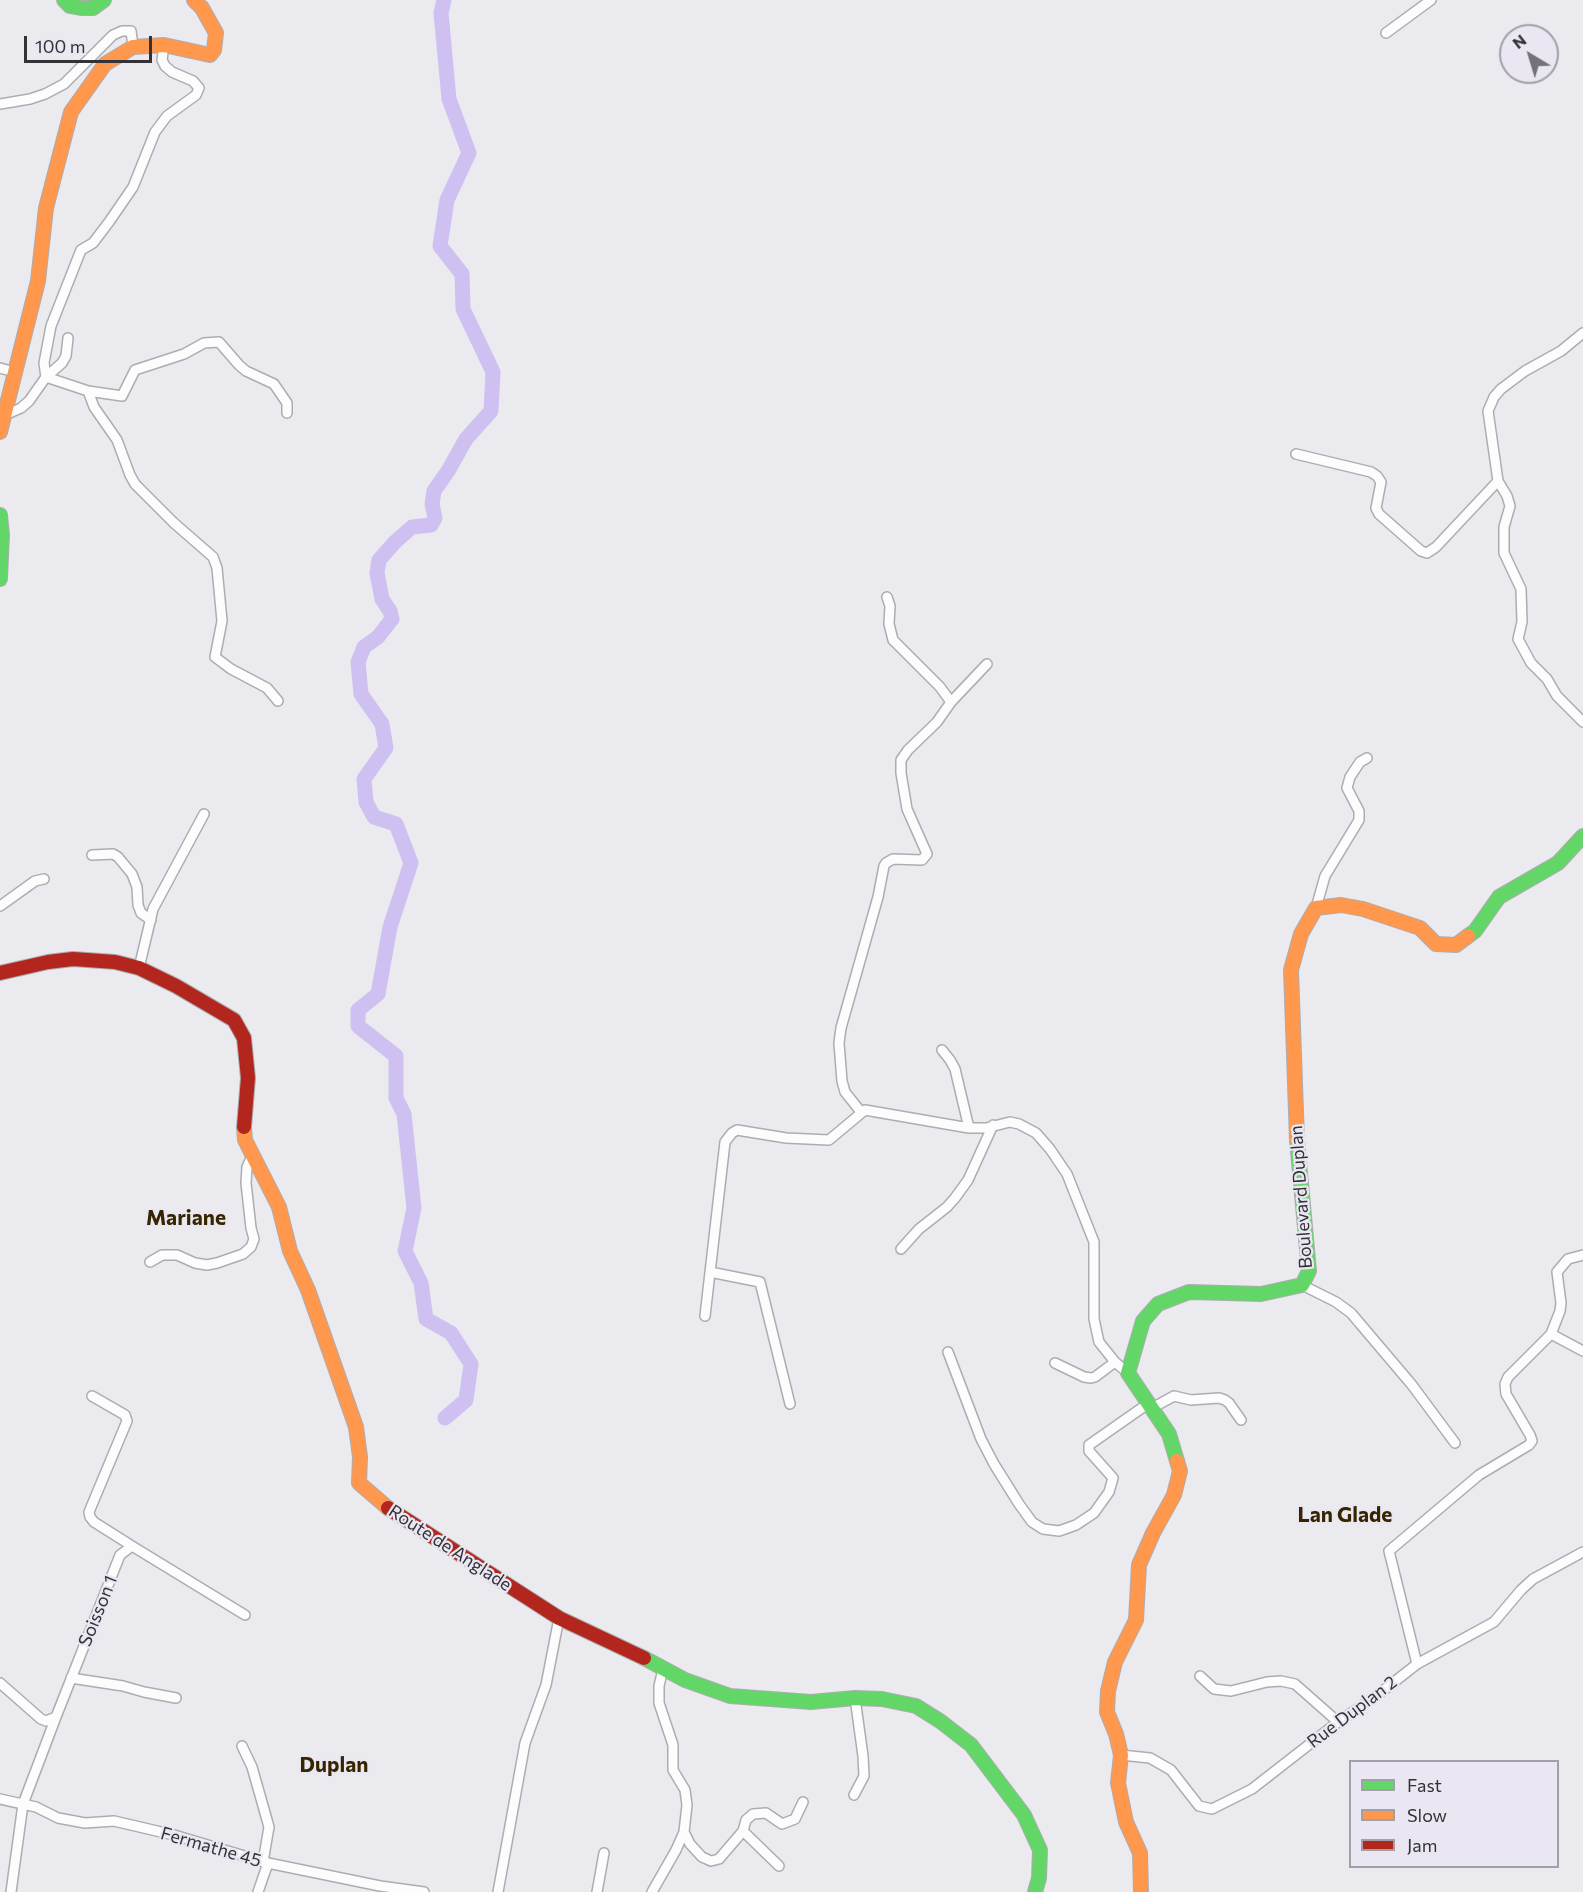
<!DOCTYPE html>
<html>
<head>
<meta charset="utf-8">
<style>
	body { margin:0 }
	#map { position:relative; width:1583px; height:1892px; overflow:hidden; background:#ebeaef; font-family:Commissioner,sans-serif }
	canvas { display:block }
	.legend { position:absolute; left:1349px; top:1760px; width:210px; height:108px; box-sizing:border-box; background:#eae7f2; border:2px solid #a19fa7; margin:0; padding:8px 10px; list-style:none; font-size:18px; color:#333237 }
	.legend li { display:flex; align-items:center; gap:12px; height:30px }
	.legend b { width:30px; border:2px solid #a19fa7 }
	.north { position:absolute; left:1499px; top:24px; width:60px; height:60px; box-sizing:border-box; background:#eae7f2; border:2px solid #a19fa7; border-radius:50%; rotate:322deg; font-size:16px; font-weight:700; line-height:24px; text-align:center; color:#333237 }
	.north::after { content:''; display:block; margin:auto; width:21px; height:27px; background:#737277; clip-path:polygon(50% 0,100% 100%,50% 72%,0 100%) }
	.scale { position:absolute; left:24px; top:36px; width:128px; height:27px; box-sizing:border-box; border:3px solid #333237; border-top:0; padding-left:8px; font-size:18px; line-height:21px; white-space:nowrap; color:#333237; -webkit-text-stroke:4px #eae7f2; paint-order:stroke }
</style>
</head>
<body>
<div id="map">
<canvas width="1583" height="1892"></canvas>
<ul class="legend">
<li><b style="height:8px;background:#63d668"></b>Fast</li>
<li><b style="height:8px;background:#ff974d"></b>Slow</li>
<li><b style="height:8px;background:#b3261e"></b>Jam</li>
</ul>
<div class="north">N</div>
<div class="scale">100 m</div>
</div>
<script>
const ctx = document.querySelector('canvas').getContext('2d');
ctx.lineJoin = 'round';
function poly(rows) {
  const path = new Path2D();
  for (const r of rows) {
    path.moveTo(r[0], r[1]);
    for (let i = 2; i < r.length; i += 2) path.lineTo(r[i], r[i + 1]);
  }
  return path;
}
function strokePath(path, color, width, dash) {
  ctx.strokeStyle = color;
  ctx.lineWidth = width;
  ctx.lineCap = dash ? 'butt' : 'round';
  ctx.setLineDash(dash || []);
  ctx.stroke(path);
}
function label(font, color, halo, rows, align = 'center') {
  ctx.font = font + ' Commissioner,sans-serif';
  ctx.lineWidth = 4.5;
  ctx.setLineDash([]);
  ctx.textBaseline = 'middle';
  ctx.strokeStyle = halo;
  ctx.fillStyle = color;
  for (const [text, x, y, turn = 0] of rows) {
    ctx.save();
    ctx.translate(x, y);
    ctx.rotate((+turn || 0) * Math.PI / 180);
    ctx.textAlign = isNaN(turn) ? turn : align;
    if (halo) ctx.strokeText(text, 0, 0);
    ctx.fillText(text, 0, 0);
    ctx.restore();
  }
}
const river = poly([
	[444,0,441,13,449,99,469,153,447,200,440,246,462,274,463,309,493,372,491,411,466,439,448,471,434,491,432,504,435,518,431,525,412,527,395,542,379,560,377,573,382,599,390,611,392,619,378,637,364,647,358,662,361,694,382,724,386,748,364,779,366,802,374,817,396,824,411,863,390,927,378,994,358,1010,358,1026,396,1056,396,1098,404,1114,414,1208,405,1251,421,1283,426,1319,451,1333,471,1364,466,1400,445,1418]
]);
const street = poly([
	[1386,33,1431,0],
	[0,104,30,99,45,94,64,84,113,35,122,31,131,31,133,47],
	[1583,333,1561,351,1525,371,1501,389,1494,397,1488,411,1498,481,1507,496,1510,506,1504,527,1504,553,1521,589,1522,622,1518,639,1531,663,1547,679,1557,696,1583,722],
	[68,338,66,356,62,363,46,377,88,391,122,396,135,370,184,354,204,343,219,342,239,365,246,371,274,384,287,403,287,413],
	[0,368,15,372],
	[88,391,94,407,117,440,130,475,135,484,174,523,213,557,217,568,222,621,215,657,231,669,267,688,278,701],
	[5,415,21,408,29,401,46,377,44,363,51,326,81,250,93,243,109,222,133,187,155,132,167,116,196,95,199,88,193,81,172,72,165,66,162,60,164,45],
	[1296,454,1371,472,1377,476,1381,482,1376,508,1379,514,1421,551,1427,553,1436,547,1498,481],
	[887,597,890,606,889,624,893,640,940,687,951,702],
	[92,855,113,854,118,857,132,874,137,887,138,905,141,913,151,920],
	[0,906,35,881,44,879],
	[1316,908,1325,876,1359,820,1359,811,1347,788,1350,777,1360,762,1367,758],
	[139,968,153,909,204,814],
	[942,1050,950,1060,955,1069,969,1128],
	[861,1112,845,1092,842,1081,839,1043,841,1028,878,897,884,866,886,863,893,859,922,860,927,854,907,809,901,773,901,760,908,750,937,722,951,702,987,664],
	[901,1249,919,1229,947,1207,955,1198,968,1180,993,1125],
	[150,1262,162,1255,177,1255,195,1263,207,1265,217,1263,243,1254,251,1247,254,1239,251,1228,246,1183,247,1167,252,1156],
	[710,1272,760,1282,790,1404],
	[1302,1285,1336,1302,1351,1313,1412,1385,1455,1443],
	[705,1316,725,1142,732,1133,737,1130,786,1138,829,1140,865,1110,969,1128,986,1128,1010,1122,1019,1124,1036,1133,1050,1149,1067,1174,1094,1242,1094,1319,1099,1342,1115,1362,1128,1373],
	[1551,1334,1583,1351],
	[948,1352,981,1439,994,1464,1019,1504,1032,1522,1043,1529,1059,1531,1076,1525,1094,1513,1109,1492,1113,1478,1089,1451,1089,1445,1149,1403],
	[1055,1363,1084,1377,1091,1378,1095,1377,1115,1362],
	[92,1396,125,1415,127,1421,89,1512,90,1517,94,1522,132,1546],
	[1152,1408,1174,1396,1191,1400,1219,1398,1225,1400,1229,1403,1241,1420],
	[1417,1664,1389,1551,1479,1475,1529,1445,1532,1441,1530,1435,1506,1394,1505,1384,1508,1377,1551,1334,1560,1311,1561,1303,1557,1272,1568,1259,1583,1255],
	[1200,1676,1214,1689,1231,1691,1267,1682,1281,1681,1295,1684,1338,1722],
	[71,1678,123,1686,144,1692,176,1698],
	[0,1683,41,1719,46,1721,56,1717],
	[242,1746,252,1767,269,1827,263,1862],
	[1121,1755,1150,1758,1171,1770,1199,1806,1212,1809,1252,1789,1338,1722,1375,1697,1417,1664,1494,1622,1521,1590,1533,1579,1583,1552],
	[854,1795,864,1776,863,1756,855,1698],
	[0,1799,36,1807,58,1818,85,1823,114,1821,174,1835,268,1863,380,1886,424,1892],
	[743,1831,779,1866],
	[684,1832,690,1844,702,1857,711,1861,719,1859,743,1831,746,1820,753,1814,766,1813,782,1824,795,1819,803,1802],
	[11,1892,23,1804,56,1717,120,1555,132,1546,245,1615],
	[258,1892,268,1863],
	[498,1892,525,1743,546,1685,559,1618],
	[597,1892,604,1853],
	[652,1892,676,1850,684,1832,687,1805,685,1790,673,1770,673,1745,659,1703,659,1686,663,1669]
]);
const fast = poly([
	[64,0,70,6,81,8,93,8,104,0],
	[0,515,2,535,0,579],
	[1468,936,1475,931,1499,897,1558,863,1583,836],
	[1177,1461,1169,1434,1128,1373,1143,1321,1158,1304,1189,1292,1261,1294,1302,1285,1309,1271,1297,1140],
	[644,1658,685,1680,730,1696,811,1702,855,1698,882,1699,916,1706,940,1721,971,1745,1024,1815,1040,1850,1039,1878,1035,1892]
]);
const slow = poly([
	[0,432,38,281,46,208,71,112,105,64,133,47,164,45,210,55,214,50,216,33,202,8,194,0],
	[244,1127,245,1140,279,1207,290,1251,308,1290,356,1427,360,1457,359,1483,388,1508],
	[1297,1140,1291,970,1301,934,1316,908,1341,905,1363,909,1420,928,1436,944,1456,945,1468,936],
	[1141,1892,1140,1853,1126,1822,1118,1783,1121,1755,1116,1734,1107,1712,1108,1691,1115,1662,1136,1620,1139,1565,1153,1533,1174,1495,1180,1471,1177,1461]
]);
const jam = poly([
	[0,973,48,962,73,959,115,962,139,968,176,986,234,1020,244,1038,248,1078,244,1127],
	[388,1508,559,1618,644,1658]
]);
const streetNames = [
	["Boulevard Duplan",1301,1197,-94],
	["Route de Anglade",450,1548,33],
	["Soisson 1",98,1611,-68],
	["Rue Duplan 2",1352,1712,-37],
	["Fermathe 45",211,1847,16]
];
const quarterNames = [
	["Mariane",186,1218],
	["Lan Glade",1345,1515],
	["Duplan",334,1765]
];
strokePath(river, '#cec1f2', 15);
strokePath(street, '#adacb1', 12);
strokePath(fast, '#adacb1', 16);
strokePath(slow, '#adacb1', 16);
strokePath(jam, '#adacb1', 16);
strokePath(street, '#fcfcfd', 9);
strokePath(fast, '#63d668', 14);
strokePath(slow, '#ff974d', 14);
strokePath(jam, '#b3261e', 14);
label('18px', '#333237', '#eae7f2', streetNames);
label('bold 21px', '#362600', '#eae7f2', quarterNames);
</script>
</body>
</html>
